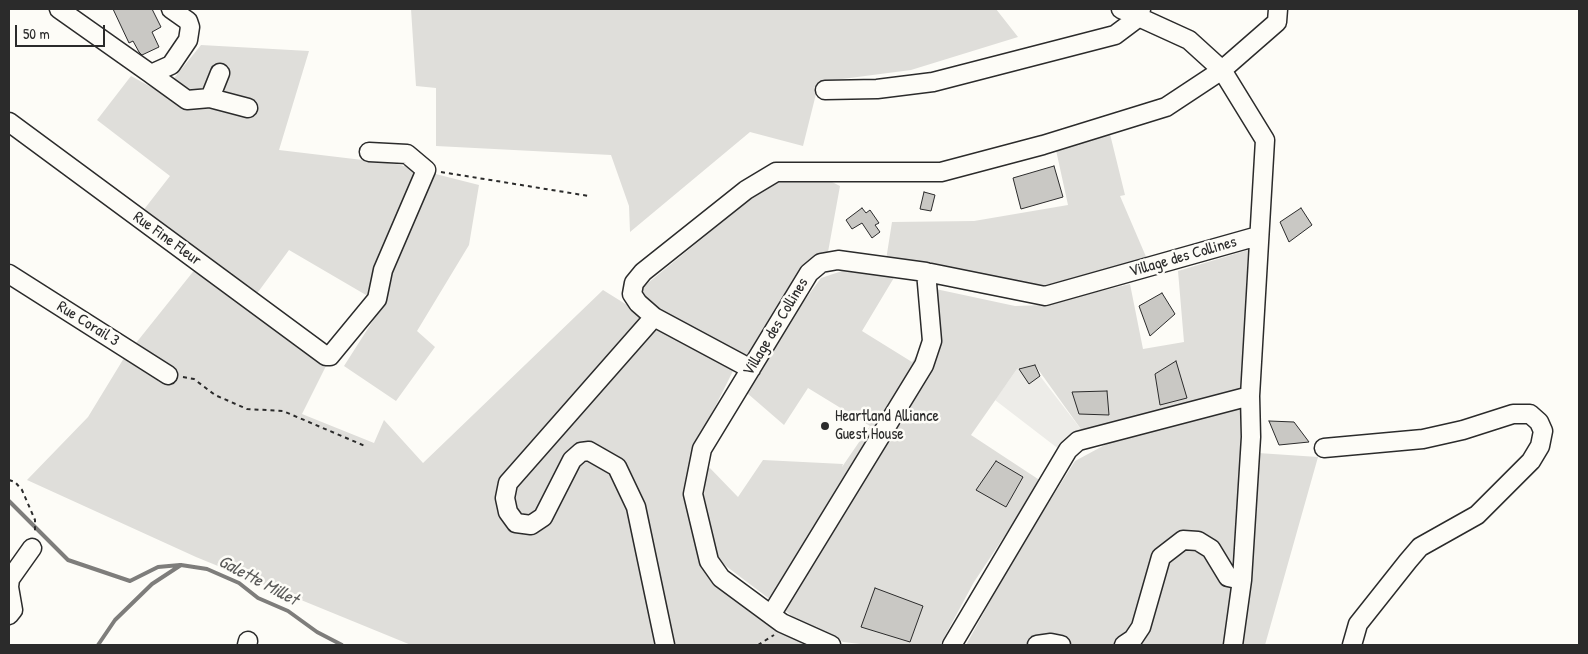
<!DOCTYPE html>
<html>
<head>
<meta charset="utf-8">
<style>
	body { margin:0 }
	#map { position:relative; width:1588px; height:654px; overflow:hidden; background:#fdfcf7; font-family:"Patrick Hand",sans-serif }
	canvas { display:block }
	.frame { position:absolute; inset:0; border:10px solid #2b2b2b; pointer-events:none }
	.scale { position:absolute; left:15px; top:25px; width:90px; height:22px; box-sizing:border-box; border:2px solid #2b2b2b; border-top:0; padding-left:6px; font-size:15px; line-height:18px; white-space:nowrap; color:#2b2b2b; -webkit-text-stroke:4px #fdfcf7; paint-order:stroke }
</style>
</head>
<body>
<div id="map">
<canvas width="1588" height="654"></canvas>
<div class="frame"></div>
<div class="scale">50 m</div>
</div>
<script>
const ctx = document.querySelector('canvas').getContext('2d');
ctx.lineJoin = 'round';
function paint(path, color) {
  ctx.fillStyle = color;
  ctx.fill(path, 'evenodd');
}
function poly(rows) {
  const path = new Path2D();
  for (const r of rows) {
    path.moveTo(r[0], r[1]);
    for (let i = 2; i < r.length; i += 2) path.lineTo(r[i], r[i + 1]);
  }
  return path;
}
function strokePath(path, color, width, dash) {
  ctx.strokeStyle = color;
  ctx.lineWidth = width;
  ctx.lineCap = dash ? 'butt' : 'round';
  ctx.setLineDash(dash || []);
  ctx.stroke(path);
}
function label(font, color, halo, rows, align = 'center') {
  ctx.font = font + ' "Patrick Hand",sans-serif';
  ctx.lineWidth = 5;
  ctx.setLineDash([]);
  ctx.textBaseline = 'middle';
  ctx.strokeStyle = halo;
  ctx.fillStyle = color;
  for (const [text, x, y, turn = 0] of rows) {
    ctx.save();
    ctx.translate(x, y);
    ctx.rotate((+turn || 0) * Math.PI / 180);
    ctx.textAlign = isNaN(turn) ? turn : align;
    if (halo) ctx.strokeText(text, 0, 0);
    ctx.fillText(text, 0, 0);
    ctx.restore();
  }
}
const built = poly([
	[1035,365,1040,376,1083,432,1060,450,995,400,1017,369]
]);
const green = poly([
	[411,9,996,9,1018,37,911,70,819,82,803,146,750,132,630,232,629,206,611,155,436,146,436,88,416,86],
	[201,45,309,51,279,150,396,164,479,185,469,245,417,331,435,347,396,401,344,366,381,308,366,295,289,250,250,303,135,221,170,176,97,120,131,76,162,93],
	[1110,134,1125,195,1120,196,1147,259,1083,279,1038,286,886,260,892,222,974,221,1068,205,1056,150],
	[828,180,840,186,828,252,815,258,750,354,743,356,649,307,643,296,643,287,753,197,778,182],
	[1248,250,1242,389,1083,432,1035,365,1017,369,971,435,1041,481,974,582,940,645,869,645,843,642,792,616,718,560,704,495,707,465,738,497,763,460,843,464,842,467,870,426,808,388,784,425,747,393,749,382,788,323,821,278,851,268,898,271,862,331,912,362,919,352,922,336,922,299,917,285,1015,306,1044,305,1130,284,1143,349,1184,342,1178,271],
	[196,268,327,364,302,414,374,443,384,420,423,463,603,290,733,371,693,451,700,556,720,588,774,626,814,645,411,645,196,557,27,480,88,417,124,358],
	[1259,399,1258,453,1318,457,1265,645,966,645,1015,556,1075,461,1114,440,1243,406]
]);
const stream = poly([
	[9,501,68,560,130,581,158,567,180,565],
	[98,645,115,620,152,584,181,565,207,569,239,583,258,598,288,611,317,632,342,645]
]);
const building = poly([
	[113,9,152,9,161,27,152,32,159,47,142,55,139,52,133,41,129,43,113,9],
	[1054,166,1063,197,1021,209,1013,178,1054,166],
	[924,192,935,195,931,211,920,209,924,192],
	[862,208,866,213,870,210,879,223,875,225,880,232,872,238,862,223,852,229,846,220,862,208],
	[1301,208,1312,225,1289,242,1280,222,1301,208],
	[1162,293,1175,314,1150,336,1139,306,1162,293],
	[1176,361,1187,398,1160,405,1155,374,1176,361],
	[1035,365,1040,376,1029,384,1019,369,1035,365],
	[1107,391,1109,415,1079,414,1072,392,1107,391],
	[1269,421,1294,422,1309,442,1279,445,1269,421],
	[996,461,1023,477,1006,507,976,490,996,461],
	[875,588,923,606,910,642,861,627,875,588]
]);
const path = poly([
	[441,172,589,196],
	[183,377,194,379,215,395,247,409,283,411,365,446],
	[9,480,15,482,22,490,35,520,35,533],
	[758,645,774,635]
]);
const minor = poly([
	[59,9,151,74,171,65,188,40,190,27,188,21,171,9],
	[1121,9,1189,40,1222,70,1265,140,1250,396,1251,437,1242,580,1233,645],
	[151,74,187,100,210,98,248,108],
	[825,90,877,89,933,82,1115,35,1139,17,1141,9],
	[210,98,220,73],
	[9,122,326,356,330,356,377,299,383,270,426,170,407,154,369,152],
	[9,274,168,375],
	[654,317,508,483,505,498,508,512,516,523,531,525,543,517,572,460,581,452,589,451,617,467,636,507,665,645],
	[751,369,654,317,638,303,632,294,634,283,643,272,746,190,776,172,941,172,1043,145,1166,107,1222,70,1277,22,1278,9],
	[1324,448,1423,439,1463,430,1513,414,1530,414,1539,422,1543,431,1540,446,1531,461,1477,515,1420,547,1408,561,1358,624,1352,645],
	[9,615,13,610,9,587,10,579,32,548],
	[771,615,924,365,932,341,926,272],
	[247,645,248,641],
	[831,645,782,623,721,578,709,561,693,494,702,449,809,273,821,263,838,260,926,272,1045,296,1258,236],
	[952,645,1068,450,1078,441,1250,396],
	[1037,645,1051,643,1061,645],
	[1124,645,1133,639,1141,627,1161,557,1183,540,1198,541,1211,549,1228,577,1242,580]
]);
const markers = [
	[825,426,5,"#2b2b2b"]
];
const streetNames = [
	["Rue Fine Fleur",167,239,36],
	["Village des Collines",1183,257,-16],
	["Rue Corail 3",88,324,32],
	["Village des Collines",776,327,-59]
];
const poiNames = [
	["Heartland Alliance",835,417],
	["Guest House",835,435]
];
const waterNames = [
	["Galette Millet",258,581,28]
];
paint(built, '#edece8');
paint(green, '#dfdeda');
strokePath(stream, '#7e7d7b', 4);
paint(building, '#c9c8c4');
strokePath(building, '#2b2b2b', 1);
strokePath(minor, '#2b2b2b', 21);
strokePath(path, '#2b2b2b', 2, [4, 4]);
strokePath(minor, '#fdfcf7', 18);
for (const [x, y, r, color] of markers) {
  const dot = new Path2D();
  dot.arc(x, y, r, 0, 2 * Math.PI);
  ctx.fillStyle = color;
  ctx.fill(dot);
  strokePath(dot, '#fdfcf7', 2);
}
label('16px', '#2b2b2b', '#fdfcf7', streetNames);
label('16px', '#2b2b2b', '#fdfcf7', poiNames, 'left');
label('italic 18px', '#5b5b5a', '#fdfcf7', waterNames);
</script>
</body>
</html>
